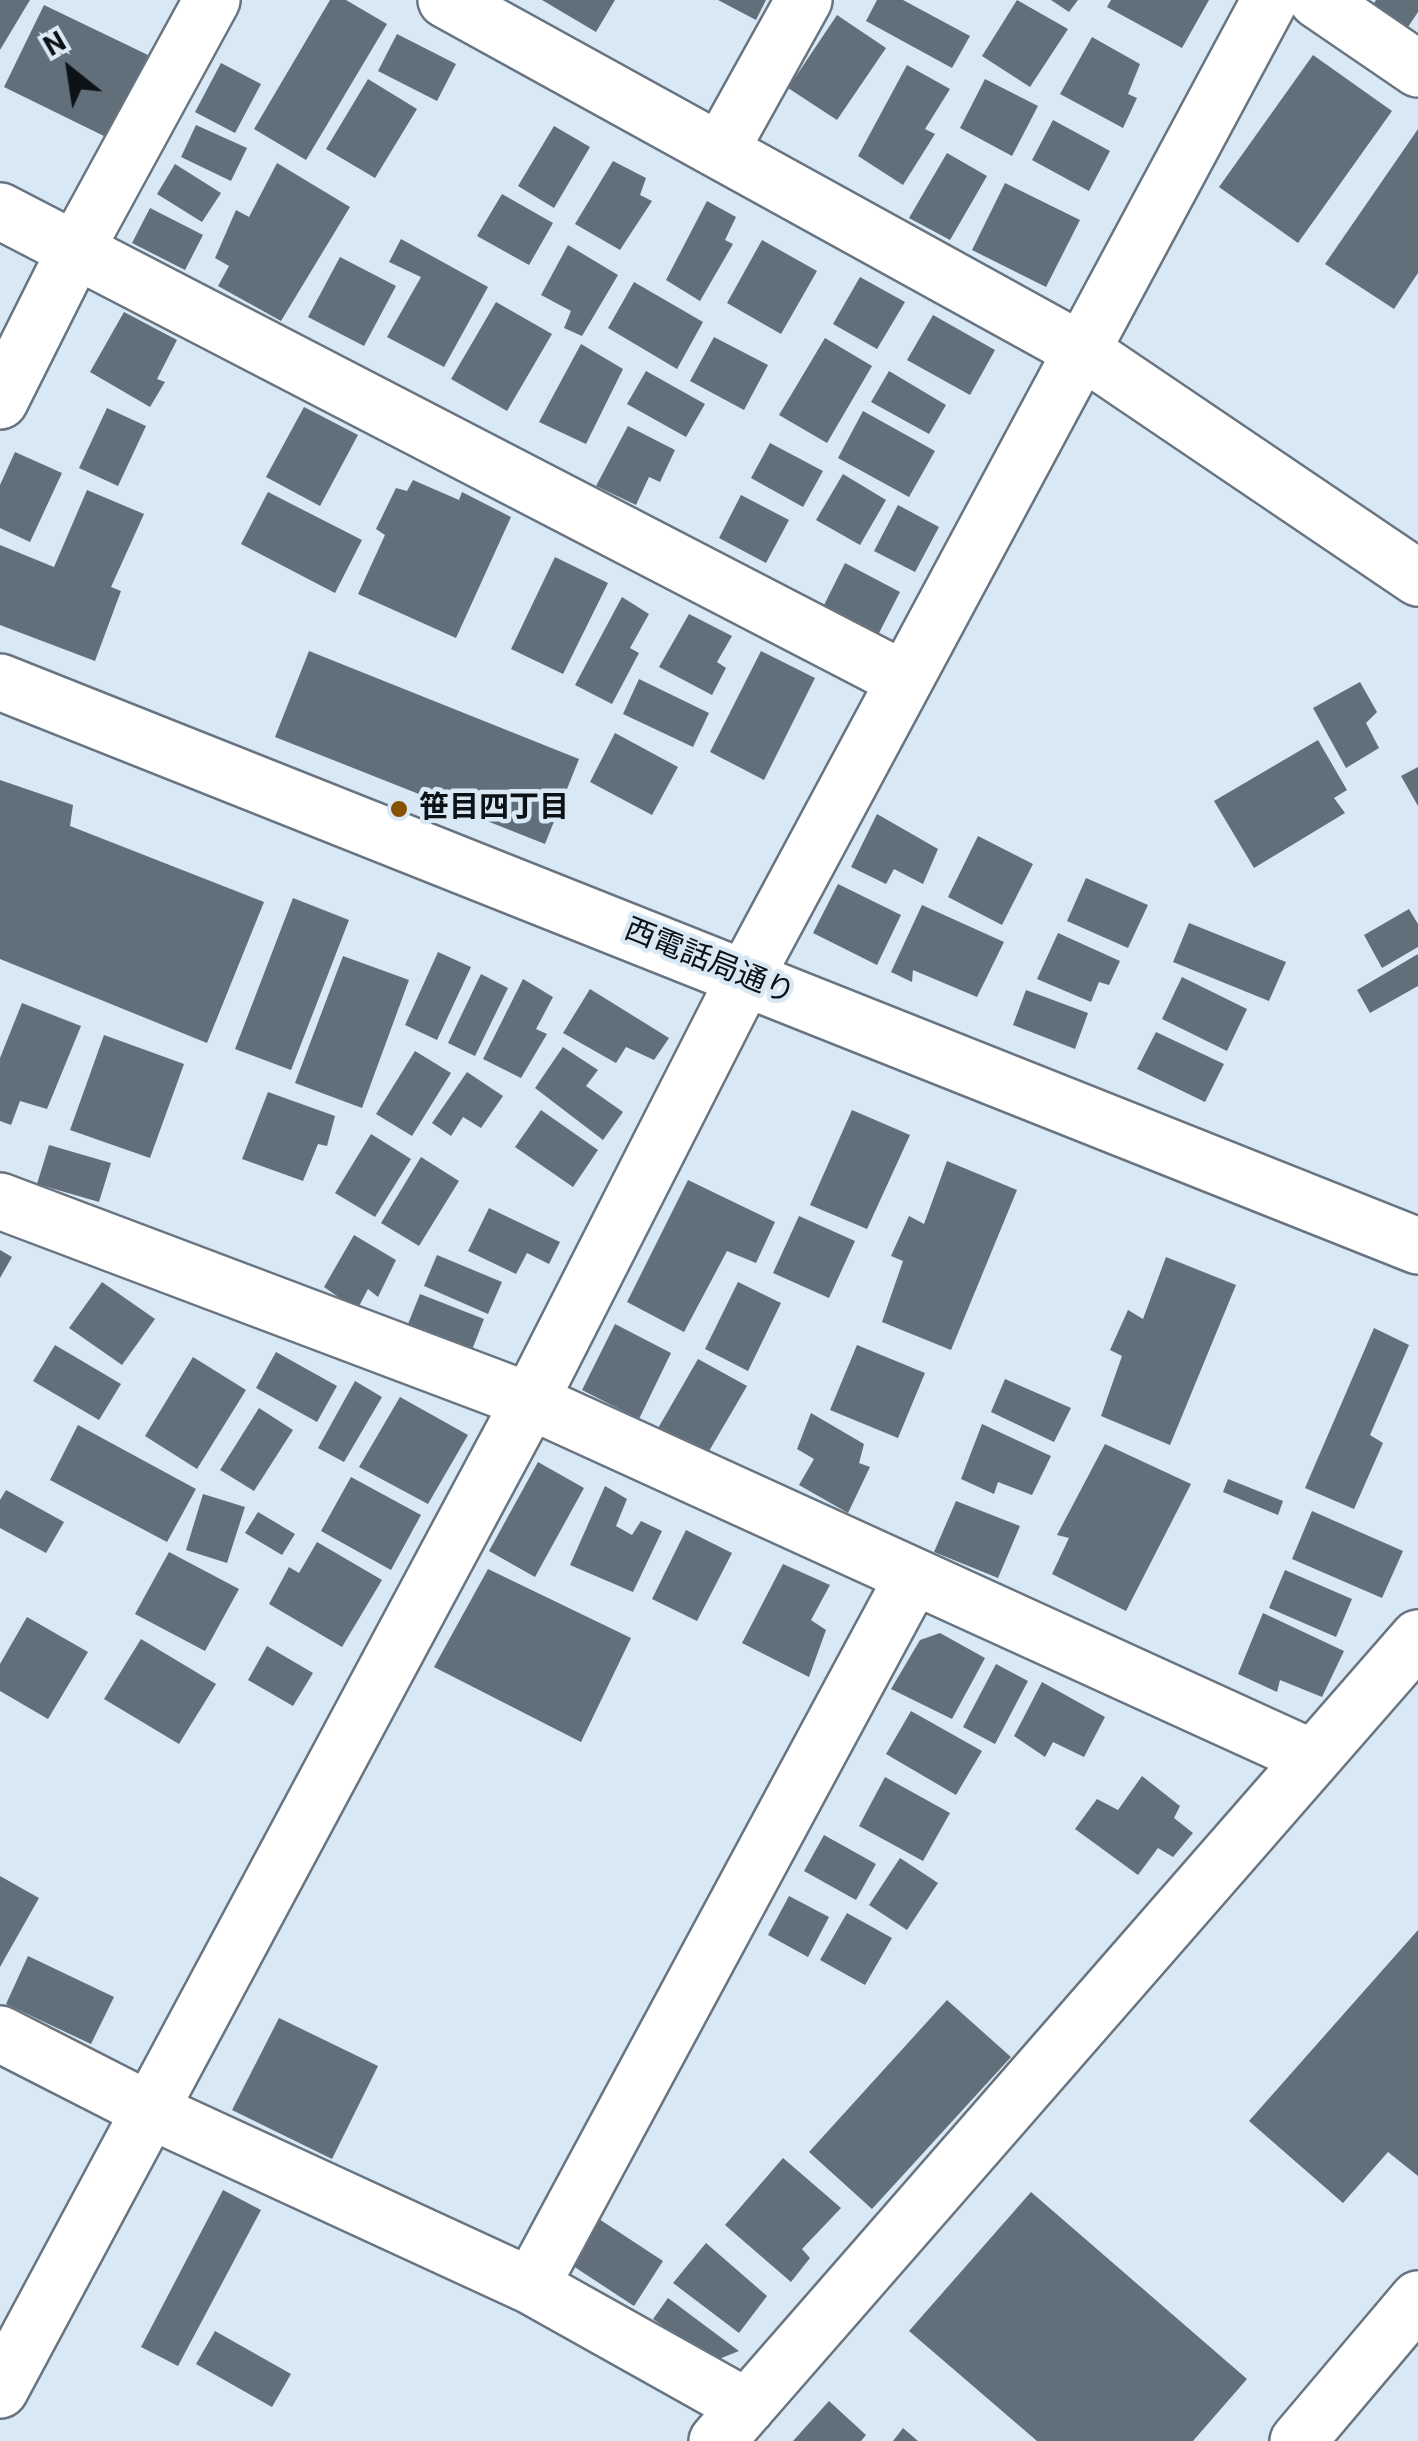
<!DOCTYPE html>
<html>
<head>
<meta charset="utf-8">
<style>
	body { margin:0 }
	#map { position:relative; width:1418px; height:2441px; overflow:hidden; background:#d8e8f5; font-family:Roboto,sans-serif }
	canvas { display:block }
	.north { position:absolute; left:20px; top:20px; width:100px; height:100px; -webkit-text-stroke:8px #d8e8f5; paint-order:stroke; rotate:330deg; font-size:28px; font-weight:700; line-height:40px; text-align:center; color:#0d1216 }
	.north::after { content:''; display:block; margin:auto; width:35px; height:45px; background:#0d1216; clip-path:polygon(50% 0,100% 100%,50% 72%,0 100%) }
</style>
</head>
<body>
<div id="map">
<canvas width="1418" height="2441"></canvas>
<div class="north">N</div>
</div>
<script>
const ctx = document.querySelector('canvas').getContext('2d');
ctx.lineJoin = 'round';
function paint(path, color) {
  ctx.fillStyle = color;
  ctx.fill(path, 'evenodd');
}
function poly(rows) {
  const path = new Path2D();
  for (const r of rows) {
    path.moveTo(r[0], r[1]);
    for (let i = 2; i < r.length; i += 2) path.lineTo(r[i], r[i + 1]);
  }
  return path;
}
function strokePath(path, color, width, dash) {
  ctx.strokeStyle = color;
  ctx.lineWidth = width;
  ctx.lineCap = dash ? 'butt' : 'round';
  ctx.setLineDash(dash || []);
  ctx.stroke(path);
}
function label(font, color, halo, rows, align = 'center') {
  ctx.font = font + ' Roboto,"Noto Sans JP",sans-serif';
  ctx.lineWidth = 9;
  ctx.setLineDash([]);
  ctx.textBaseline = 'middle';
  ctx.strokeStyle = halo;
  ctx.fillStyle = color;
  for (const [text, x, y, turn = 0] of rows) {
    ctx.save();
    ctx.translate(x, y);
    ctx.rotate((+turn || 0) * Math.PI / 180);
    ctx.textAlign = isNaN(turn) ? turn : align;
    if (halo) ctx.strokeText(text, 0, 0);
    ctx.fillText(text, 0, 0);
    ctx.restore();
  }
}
const building = poly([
	[0,0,30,0,0,50],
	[330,0,346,0,387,24,306,160,254,129],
	[542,0,615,0,596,32],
	[718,0,766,0,756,20],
	[877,0,903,0,970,36,952,68,866,21],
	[1017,0,1068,29,1030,87,982,56],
	[1051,0,1078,0,1069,12],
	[1111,0,1209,0,1182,48,1107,7],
	[1376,0,1418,0,1418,12,1406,30,1372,6],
	[44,5,148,55,108,138,4,87],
	[837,15,886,48,837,120,788,88],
	[397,34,456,64,437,101,378,71],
	[1092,37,1140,64,1128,94,1137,98,1123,128,1060,94],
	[1313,55,1392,111,1298,243,1219,187],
	[221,63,261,84,235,133,195,112],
	[907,65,950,89,925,129,935,134,903,185,858,156],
	[368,79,417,109,375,178,326,149],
	[985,79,1038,106,1012,156,960,128],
	[1053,120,1110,151,1089,191,1032,160],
	[196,125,247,148,231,181,181,157],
	[554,126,590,147,554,208,518,186],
	[1418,129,1418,273,1394,309,1325,264],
	[947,153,987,176,950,240,909,218],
	[613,161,646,178,640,195,652,201,620,250,575,224],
	[277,163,350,207,281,321,218,286,229,266,215,258,236,210,249,217],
	[175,164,221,193,202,222,157,194],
	[1005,183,1080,220,1046,287,972,250],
	[502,194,553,223,529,265,477,236],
	[707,201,736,217,725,240,733,244,700,301,666,280],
	[150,208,203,235,185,270,132,243],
	[401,239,488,287,444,367,387,337,421,277,389,262],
	[762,240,817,271,781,334,727,303],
	[568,245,618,275,582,336,564,328,571,311,541,295],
	[340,257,396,286,364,346,308,317],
	[860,277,905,302,877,349,833,324],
	[634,282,703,322,677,369,608,328],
	[496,302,552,334,507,411,451,379],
	[124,312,177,340,157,379,165,382,150,407,90,372],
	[933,315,995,350,970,395,907,360],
	[714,337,768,365,744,410,690,381],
	[825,338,872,366,827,443,779,415],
	[581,344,623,369,586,444,539,422],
	[646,371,705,404,686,437,627,404],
	[889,371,946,405,929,434,871,402],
	[304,407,358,435,320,506,266,477],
	[107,408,146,426,118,486,79,468],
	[863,411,935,451,909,497,838,458],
	[628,426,675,450,660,482,649,477,636,505,596,486],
	[770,443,823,471,803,507,751,478],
	[15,452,62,473,30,542,0,528,0,485],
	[843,474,886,500,860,545,816,520],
	[413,480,459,500,462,492,511,517,456,638,358,594,385,535,376,529,396,488,407,491],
	[87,490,144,514,111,587,121,591,95,661,0,625,0,545,54,567],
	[268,492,362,540,335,593,241,544],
	[741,495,789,520,766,563,719,538],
	[898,505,939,527,915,572,874,551],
	[555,557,608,583,563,674,511,649],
	[845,563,900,592,877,637,822,609],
	[622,597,649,614,630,648,639,653,612,704,575,685],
	[689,614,732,636,717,662,726,668,712,695,659,667],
	[309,651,579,759,545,844,275,737],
	[761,651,815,678,764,780,710,752],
	[639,679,709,713,693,747,623,714],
	[1360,682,1377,712,1366,723,1379,748,1346,768,1313,708],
	[615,733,678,767,652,815,590,782],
	[1318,740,1347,790,1334,798,1345,813,1254,868,1214,801],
	[1418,767,1418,806,1401,776],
	[0,780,73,805,70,826,264,902,207,1043,0,959],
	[877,814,938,849,923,884,894,869,886,884,851,867],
	[978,836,1033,864,1002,925,948,897],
	[1086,878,1148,905,1128,948,1067,921],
	[838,884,901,915,877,965,813,933],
	[293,898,349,920,291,1070,235,1049],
	[922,905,1004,942,977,997,913,970,912,982,891,972],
	[1409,909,1418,924,1418,947,1382,968,1364,935],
	[1189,923,1286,962,1269,1001,1173,962],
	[1058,933,1120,961,1109,985,1099,982,1091,1002,1037,979],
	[438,952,471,967,437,1040,405,1025],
	[1418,954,1418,986,1370,1013,1357,990],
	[343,956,409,980,362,1108,295,1083],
	[481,974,508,988,475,1056,448,1043],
	[1182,977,1247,1009,1227,1051,1162,1019],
	[523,979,553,997,536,1029,547,1034,521,1078,483,1059],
	[590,989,669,1038,654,1060,626,1047,616,1063,563,1033],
	[1026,990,1088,1013,1075,1049,1013,1025],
	[22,1003,81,1026,47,1109,20,1101,11,1125,0,1121,0,1058],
	[1156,1032,1224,1064,1205,1102,1137,1069],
	[104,1035,184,1064,150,1158,70,1130],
	[563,1047,598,1070,586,1086,623,1112,603,1140,535,1088],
	[415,1051,451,1073,412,1136,376,1114],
	[467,1072,503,1096,481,1128,463,1117,451,1136,432,1123],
	[268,1092,335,1116,327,1146,318,1144,303,1181,242,1159],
	[541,1110,598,1150,573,1187,515,1147],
	[852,1110,910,1135,867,1229,810,1205],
	[371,1134,411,1159,375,1217,335,1193],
	[49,1145,111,1163,99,1202,37,1184],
	[421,1157,459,1181,419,1246,381,1223],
	[947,1161,1017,1190,951,1350,882,1322,903,1261,891,1256,909,1216,924,1224],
	[688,1180,775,1222,756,1263,727,1251,684,1332,627,1302],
	[489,1208,560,1242,549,1264,527,1253,516,1274,468,1251],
	[799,1216,855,1241,829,1298,773,1273],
	[354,1235,396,1260,378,1297,368,1289,357,1310,324,1287],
	[0,1250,12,1257,0,1278],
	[437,1255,502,1282,488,1314,424,1286],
	[1166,1257,1236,1285,1170,1445,1101,1416,1122,1356,1110,1350,1128,1310,1143,1319],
	[102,1282,155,1319,122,1365,69,1328],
	[738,1282,781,1303,748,1371,705,1349],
	[420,1294,484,1319,470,1355,406,1329],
	[615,1324,671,1353,639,1419,582,1390],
	[1374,1328,1409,1345,1370,1435,1383,1443,1354,1509,1305,1488],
	[55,1345,121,1384,99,1420,33,1381],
	[857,1345,925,1373,898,1438,830,1410],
	[276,1352,337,1386,317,1422,256,1388],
	[193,1357,246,1390,197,1469,145,1436],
	[698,1359,747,1386,705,1458,657,1430],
	[1005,1379,1071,1408,1054,1442,991,1412],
	[355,1381,382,1397,344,1462,318,1448],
	[400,1397,468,1435,428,1504,359,1467],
	[259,1408,293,1430,254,1491,220,1470],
	[811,1413,864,1444,859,1463,870,1467,848,1513,799,1485,814,1459,797,1449],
	[982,1424,1051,1456,1032,1495,998,1482,994,1494,961,1479],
	[78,1425,196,1489,167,1542,50,1480],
	[1105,1444,1191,1484,1126,1611,1052,1574,1069,1538,1057,1535],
	[538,1462,584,1488,535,1577,489,1551],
	[351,1477,421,1515,391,1570,321,1531],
	[1228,1479,1283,1501,1278,1515,1223,1492],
	[605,1486,627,1499,616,1526,632,1535,641,1521,662,1531,633,1592,570,1565],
	[6,1490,64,1522,46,1553,0,1528,0,1500],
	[203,1494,245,1507,227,1563,186,1550],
	[956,1501,1020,1526,998,1578,934,1552],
	[1312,1511,1403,1551,1382,1598,1292,1559],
	[258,1512,295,1534,282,1555,245,1533],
	[686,1530,732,1553,697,1621,652,1599],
	[317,1542,382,1580,342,1647,269,1604,289,1567,299,1573],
	[169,1552,239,1589,205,1651,135,1614],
	[783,1564,830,1585,811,1620,826,1630,809,1677,742,1643],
	[488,1569,631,1638,581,1742,434,1667],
	[1285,1570,1352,1599,1336,1637,1269,1608],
	[1263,1613,1344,1651,1322,1697,1280,1680,1277,1692,1238,1674],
	[27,1617,88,1652,48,1719,0,1691,0,1664],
	[940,1633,985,1658,952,1719,891,1689,920,1640],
	[141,1639,216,1684,179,1744,104,1699],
	[267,1646,313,1673,293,1706,248,1680],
	[996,1664,1028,1681,995,1744,963,1727],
	[1042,1682,1105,1717,1084,1757,1053,1742,1045,1757,1014,1736],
	[911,1711,982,1751,956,1795,886,1754],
	[1142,1776,1180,1806,1174,1818,1193,1833,1173,1857,1158,1848,1138,1875,1075,1829,1097,1799,1118,1810],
	[885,1777,950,1813,923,1861,859,1826],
	[824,1835,876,1864,856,1900,804,1871],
	[900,1858,938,1883,907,1930,869,1905],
	[0,1876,39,1898,0,1967],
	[789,1896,829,1917,808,1957,768,1935],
	[847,1913,892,1938,865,1985,820,1960],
	[1418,1930,1418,2176,1388,2152,1343,2203,1249,2121],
	[28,1956,114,1997,91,2044,6,2004],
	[947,2000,1011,2057,872,2209,809,2152],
	[279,2018,378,2066,332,2159,232,2110],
	[783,2158,841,2208,802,2249,810,2258,791,2282,725,2225],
	[223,2190,261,2210,178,2366,141,2347],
	[1031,2192,1247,2379,1193,2441,1037,2441,909,2331],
	[599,2219,663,2261,634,2306,570,2264],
	[706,2243,767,2296,739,2333,673,2283],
	[668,2298,739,2351,714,2361,653,2319],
	[215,2331,291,2374,272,2407,196,2364],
	[829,2401,866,2435,861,2441,793,2441],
	[903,2428,918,2441,893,2441]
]);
const minor = poly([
	[446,0,1084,352,1418,578],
	[1317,0,1418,69],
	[720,151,804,0],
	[0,211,905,680],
	[0,401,75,251,212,0],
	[0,682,1418,1246],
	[0,1201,530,1401,1313,1758],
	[0,2034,149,2110,531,2286,747,2407],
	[531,2286,913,1577],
	[0,2390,530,1401,745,978,1270,0],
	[717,2441,1418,1638],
	[1298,2441,1418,2299]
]);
const markers = [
	[399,809,10,"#875200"]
];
const poiNames = [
	["笹目四丁目",419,809]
];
const streetNames = [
	["西電話局通り",709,963,22]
];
paint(building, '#616f7a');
strokePath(minor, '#687581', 60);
strokePath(minor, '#fff', 55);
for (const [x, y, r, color] of markers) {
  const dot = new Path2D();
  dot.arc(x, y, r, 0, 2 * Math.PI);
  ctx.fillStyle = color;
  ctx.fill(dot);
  strokePath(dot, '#d8e8f5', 4);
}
label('bold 30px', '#0d1216', '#d8e8f5', poiNames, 'left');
label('30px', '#0d1216', '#d8e8f5', streetNames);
</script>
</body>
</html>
